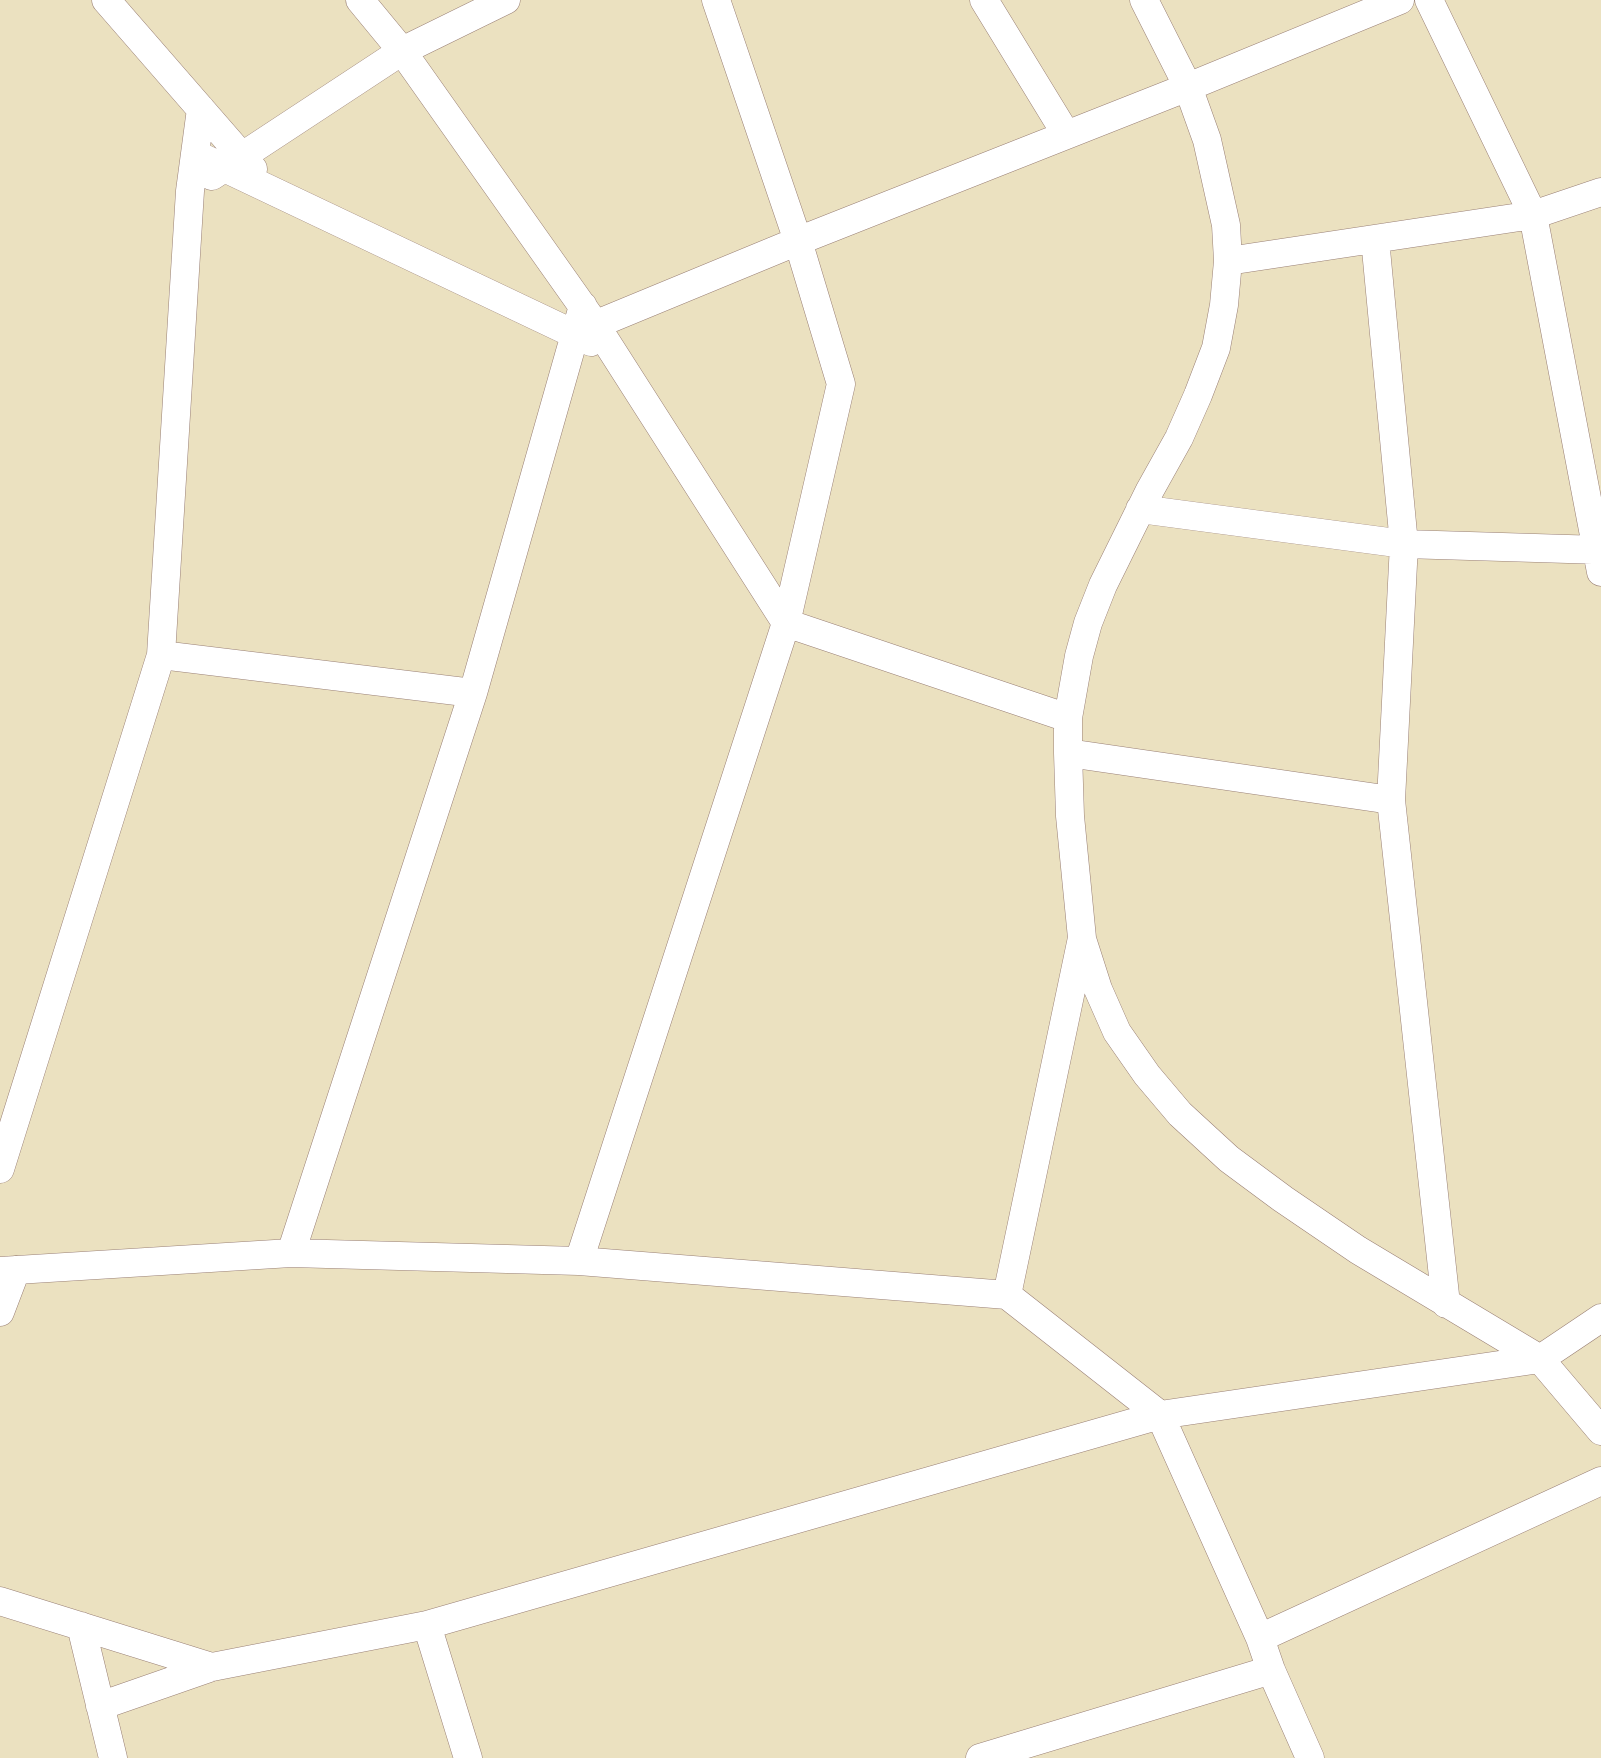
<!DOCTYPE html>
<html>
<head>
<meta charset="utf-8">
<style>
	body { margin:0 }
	canvas { display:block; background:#ebe1c0 }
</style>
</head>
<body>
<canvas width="1601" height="1758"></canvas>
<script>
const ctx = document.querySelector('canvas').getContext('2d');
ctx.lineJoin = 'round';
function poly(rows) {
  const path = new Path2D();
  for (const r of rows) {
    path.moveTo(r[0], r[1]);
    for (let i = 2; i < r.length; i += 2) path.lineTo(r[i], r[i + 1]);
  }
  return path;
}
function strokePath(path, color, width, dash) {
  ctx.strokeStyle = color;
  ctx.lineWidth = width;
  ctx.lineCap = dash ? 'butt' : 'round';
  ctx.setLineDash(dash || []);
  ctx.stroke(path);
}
const minor = poly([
	[106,0,253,169],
	[360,0,402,51,595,324,786,623,1068,718],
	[984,0,1066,134],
	[1429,0,1533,215,1601,572],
	[195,154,591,342],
	[212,176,402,51,506,0],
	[1375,239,1404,544,1391,800,1446,1304],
	[1228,261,1533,215,1601,192],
	[580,331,798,241,1188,87,1400,0],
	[1140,509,1404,544,1601,550],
	[161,655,473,693],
	[1068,753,1391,800],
	[1082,939,1098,989,1117,1032,1147,1075,1180,1114,1229,1159,1283,1199,1358,1250,1540,1359,1601,1431],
	[0,1169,161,655,190,191,201,109],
	[291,1253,473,693,583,306],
	[579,1261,786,623,841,384,798,241,716,0],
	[0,1271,291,1253,579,1261,1007,1295,1160,1415,1540,1359,1601,1318],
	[1007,1295,1082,938,1070,816,1068,753,1068,718,1079,656,1088,623,1103,585,1150,490,1179,438,1198,395,1216,348,1224,305,1228,261,1226,225,1207,140,1188,87,1144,0],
	[0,1312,16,1270],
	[0,1601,212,1667],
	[427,1625,468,1758],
	[81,1626,113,1758],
	[1260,1638,1601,1481],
	[100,1706,212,1667,427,1625,1160,1415,1260,1638,1271,1670,1310,1758],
	[980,1758,1271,1670]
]);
strokePath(minor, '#9a8076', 29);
strokePath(minor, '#fff', 28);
</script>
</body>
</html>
